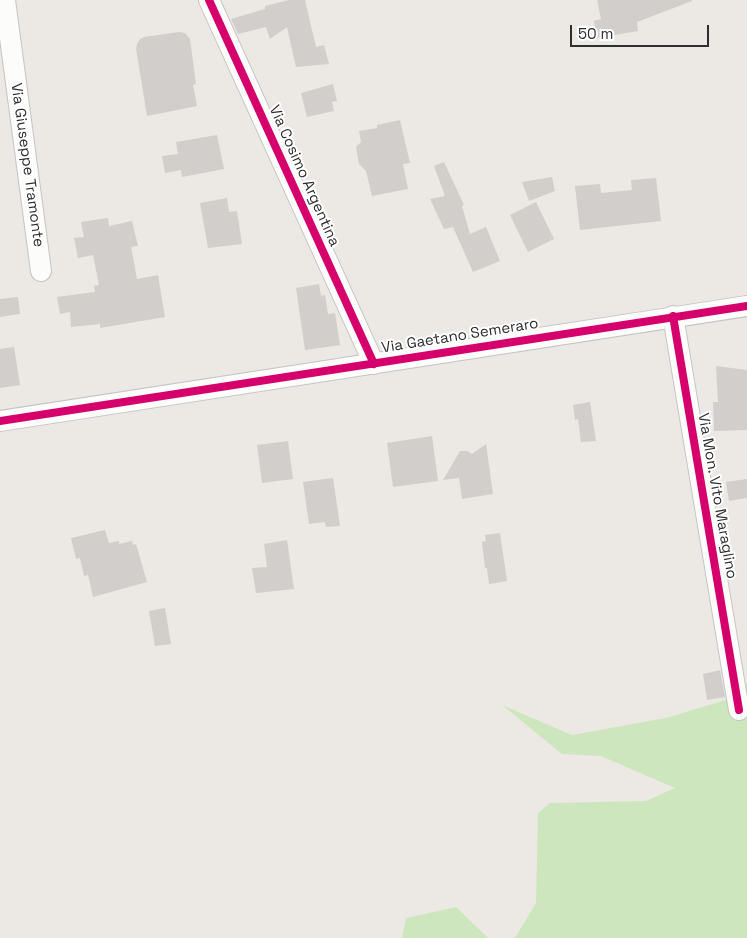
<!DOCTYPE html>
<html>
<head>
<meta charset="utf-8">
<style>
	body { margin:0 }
	#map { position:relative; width:747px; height:938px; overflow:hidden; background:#ece8e4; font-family:"Space Grotesk",sans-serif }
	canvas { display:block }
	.scale { position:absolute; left:570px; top:25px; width:139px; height:22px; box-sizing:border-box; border:2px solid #2e2e2e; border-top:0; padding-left:6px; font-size:15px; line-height:18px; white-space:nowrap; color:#2e2e2e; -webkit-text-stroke:4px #fff; paint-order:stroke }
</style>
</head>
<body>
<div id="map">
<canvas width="747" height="938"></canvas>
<div class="scale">50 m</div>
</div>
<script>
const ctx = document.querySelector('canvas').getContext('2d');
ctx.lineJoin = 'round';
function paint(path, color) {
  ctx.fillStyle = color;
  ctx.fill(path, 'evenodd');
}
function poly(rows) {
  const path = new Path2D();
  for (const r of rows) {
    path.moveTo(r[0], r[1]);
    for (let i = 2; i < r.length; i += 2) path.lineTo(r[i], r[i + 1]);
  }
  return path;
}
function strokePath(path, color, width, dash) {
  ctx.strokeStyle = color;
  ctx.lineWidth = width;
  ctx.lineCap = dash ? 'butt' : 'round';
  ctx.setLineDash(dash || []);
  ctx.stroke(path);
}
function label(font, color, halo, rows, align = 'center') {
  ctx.font = font + ' "Space Grotesk",sans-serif';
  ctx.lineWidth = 4;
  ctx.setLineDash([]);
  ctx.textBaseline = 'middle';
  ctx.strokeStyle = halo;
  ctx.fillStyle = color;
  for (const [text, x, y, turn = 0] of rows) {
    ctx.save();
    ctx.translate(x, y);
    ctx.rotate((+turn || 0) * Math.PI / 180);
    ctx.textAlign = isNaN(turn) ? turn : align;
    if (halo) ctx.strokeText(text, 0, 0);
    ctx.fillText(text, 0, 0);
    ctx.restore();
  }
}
const green = poly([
	[747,683,747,938,515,938,536,903,538,813,550,803,646,801,675,788,601,756,562,754,502,705,572,735,666,718,732,698],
	[456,907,488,938,402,938,406,918]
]);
const building = poly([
	[289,0,305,0,316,47,324,45,329,64,296,67,287,27,270,39,266,27,238,34,231,19,265,9,265,6],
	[597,0,692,0,692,1,637,22,638,31,597,38,594,21,601,19],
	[179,32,185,33,190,39,196,84,193,85,197,106,147,116,136,49,137,44,140,39,144,37],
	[333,84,337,101,332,102,334,111,307,117,301,93],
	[400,120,410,163,403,164,408,189,372,196,366,171,359,164,356,147,361,142,359,131,377,128,377,125],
	[217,135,224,169,182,177,181,170,165,173,162,156,178,154,176,142],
	[444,162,464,205,462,206,470,234,486,227,500,261,473,272,453,227,444,229,430,199,445,196,434,166],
	[552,177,555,191,529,201,522,182],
	[656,178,661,221,580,230,575,186,600,184,601,193,632,190,631,180],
	[227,198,229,212,237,211,242,244,208,248,200,203],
	[536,202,554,239,528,252,510,215],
	[108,218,109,226,132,221,138,246,131,247,137,279,158,275,165,317,100,328,100,324,71,327,70,312,60,314,57,297,95,292,94,286,99,285,93,255,78,258,74,238,84,237,81,222],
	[319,284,321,296,325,295,328,314,335,313,340,345,305,350,296,288],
	[18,297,20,314,0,317,0,299],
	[14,347,20,385,0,388,0,349],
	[716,366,747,370,747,430,714,431,713,402,718,402],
	[590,402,596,441,581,442,578,419,575,420,573,405],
	[432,436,438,481,393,487,387,443],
	[288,441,293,479,262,483,257,445],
	[486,444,493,494,462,499,459,478,443,480,460,451,467,451,472,454],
	[333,478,340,526,326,527,325,522,309,524,303,482],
	[747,479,747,498,729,501,726,482],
	[105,530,109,543,119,541,119,544,132,541,133,545,136,544,147,582,93,597,88,575,84,576,80,558,76,559,71,538],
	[500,533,507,581,489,584,487,568,485,568,482,542,486,541,485,535],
	[287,540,294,589,256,593,252,568,267,567,264,544],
	[165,608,171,644,155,646,149,611],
	[720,670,725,697,707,700,703,674]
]);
const street = poly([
	[5,0,41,271],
	[209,0,374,364],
	[673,316,739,710],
	[0,421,747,306]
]);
const cycleway = poly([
	[209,0,374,364],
	[673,316,739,710],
	[0,421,747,306]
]);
const streetNames = [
	["Via Giuseppe Tramonte",27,165,82],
	["Via Cosimo Argentina",304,176,66],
	["Via Gaetano Semeraro",460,336,-9],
	["Via Mon. Vito Maraglino",717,496,80]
];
paint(green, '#cee6be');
paint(building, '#d1cecb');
strokePath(street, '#c5c4c5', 22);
strokePath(street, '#fcfcfb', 20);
strokePath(cycleway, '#d6006c', 8);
label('15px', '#2e2e2e', '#fff', streetNames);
</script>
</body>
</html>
